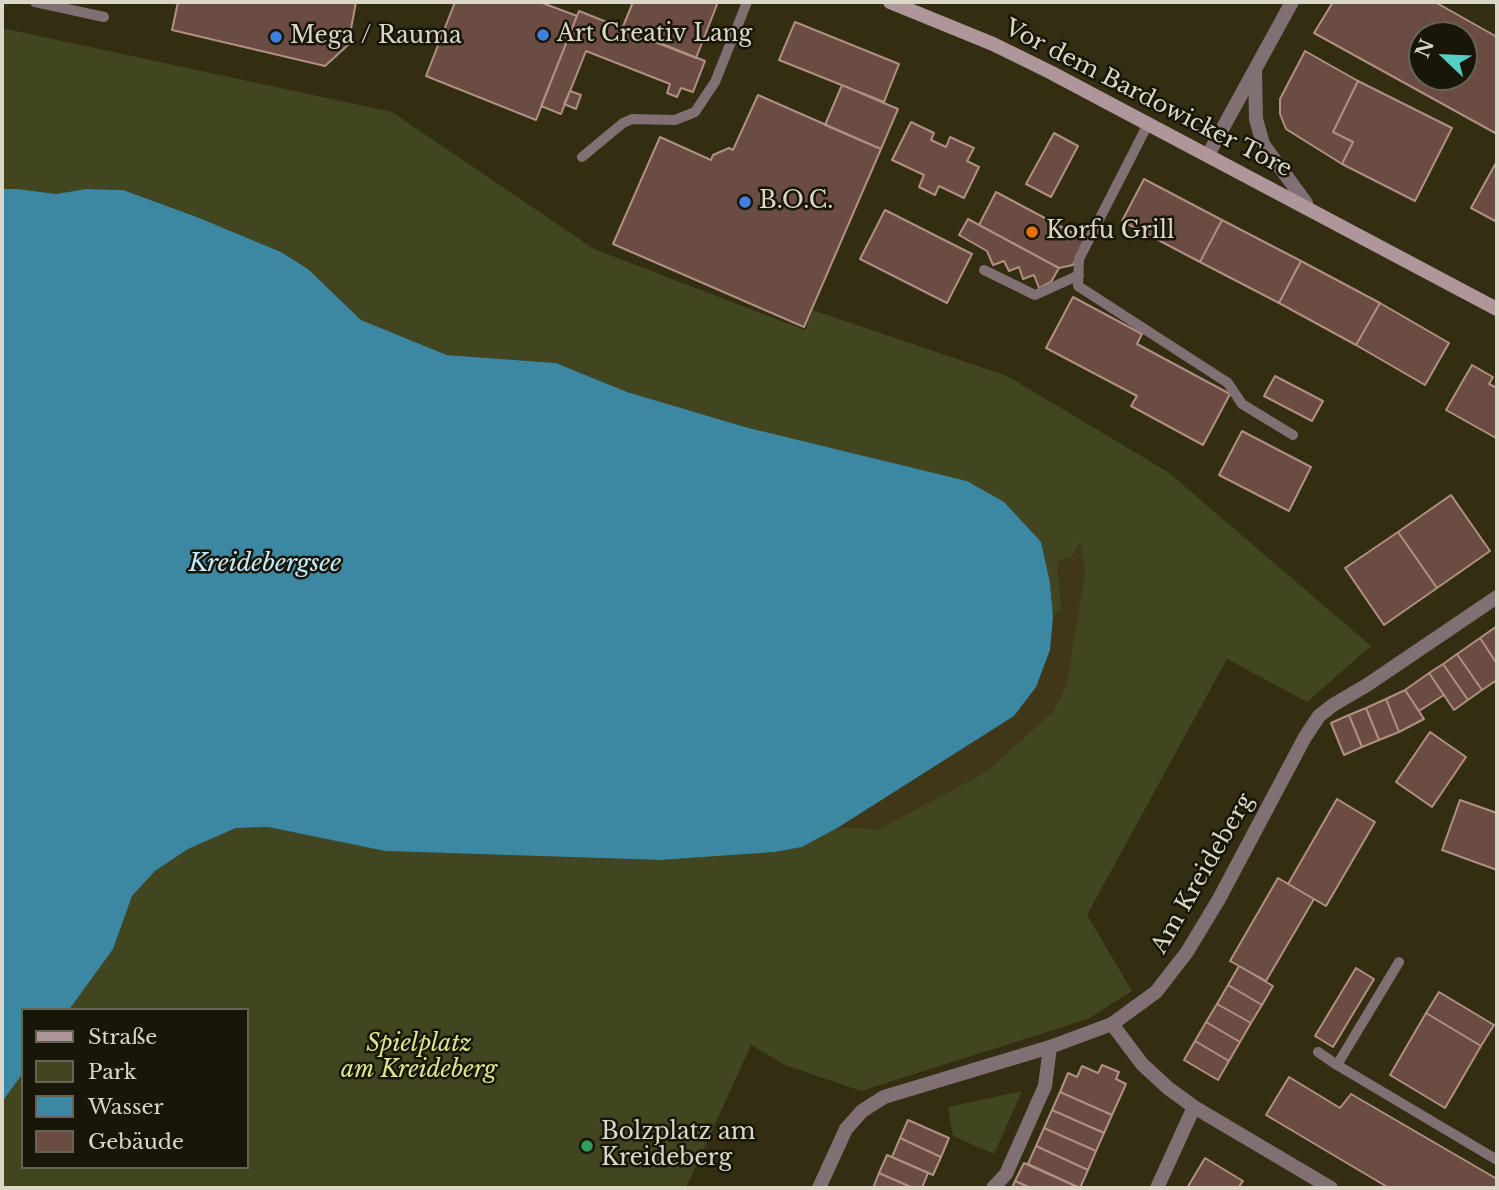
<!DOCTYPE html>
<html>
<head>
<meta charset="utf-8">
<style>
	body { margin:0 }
	#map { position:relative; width:1499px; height:1190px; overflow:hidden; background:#332d11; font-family:"Libre Baskerville",serif }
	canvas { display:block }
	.frame { position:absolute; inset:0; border:4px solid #dad7c6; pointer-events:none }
	.legend { position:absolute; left:21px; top:1008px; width:228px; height:161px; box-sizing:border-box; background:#181509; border:2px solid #666355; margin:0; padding:9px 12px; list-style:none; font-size:21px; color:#dad7c6 }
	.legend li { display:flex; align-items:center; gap:14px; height:35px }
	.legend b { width:35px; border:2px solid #666355 }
	.north { position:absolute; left:1408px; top:21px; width:70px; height:70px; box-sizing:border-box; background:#181509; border:2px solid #666355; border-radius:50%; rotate:293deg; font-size:19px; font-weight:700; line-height:28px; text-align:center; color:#dad7c6 }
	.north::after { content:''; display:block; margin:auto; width:24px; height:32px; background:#55cec4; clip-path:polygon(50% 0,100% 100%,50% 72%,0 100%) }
</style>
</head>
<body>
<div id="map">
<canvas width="1499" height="1190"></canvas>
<div class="frame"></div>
<ul class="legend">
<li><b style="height:9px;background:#af969b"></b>Straße</li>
<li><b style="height:19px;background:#414520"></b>Park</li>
<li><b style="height:19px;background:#3c87a2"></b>Wasser</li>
<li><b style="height:19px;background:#6a4c42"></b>Gebäude</li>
</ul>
<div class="north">N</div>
</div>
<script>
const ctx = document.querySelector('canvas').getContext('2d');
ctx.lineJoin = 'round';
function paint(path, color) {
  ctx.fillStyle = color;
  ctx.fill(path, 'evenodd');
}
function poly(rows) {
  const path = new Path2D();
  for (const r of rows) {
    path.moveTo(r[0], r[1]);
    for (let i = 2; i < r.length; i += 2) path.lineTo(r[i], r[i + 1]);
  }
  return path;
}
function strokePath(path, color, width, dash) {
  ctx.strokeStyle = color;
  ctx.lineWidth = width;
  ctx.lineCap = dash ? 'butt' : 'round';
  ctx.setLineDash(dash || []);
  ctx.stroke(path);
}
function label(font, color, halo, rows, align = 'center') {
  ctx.font = font + ' "Libre Baskerville",serif';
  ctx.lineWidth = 5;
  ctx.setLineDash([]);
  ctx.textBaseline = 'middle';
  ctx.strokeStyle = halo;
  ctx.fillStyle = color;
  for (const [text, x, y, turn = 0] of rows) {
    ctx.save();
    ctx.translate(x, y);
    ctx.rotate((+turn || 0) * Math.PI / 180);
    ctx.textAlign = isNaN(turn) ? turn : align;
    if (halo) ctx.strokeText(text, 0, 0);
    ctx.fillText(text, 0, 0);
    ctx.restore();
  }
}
const green = poly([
	[2,28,392,112,594,249,805,330,813,310,1007,376,1168,472,1371,646,1307,702,1227,659,1087,915,1132,991,1088,1019,861,1091,785,1065,751,1045,686,1188,2,1188,2,1102,23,1073,23,1167,247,1167,247,1010,69,1010,113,949,132,896,155,871,188,849,236,828,268,827,385,851,661,860,775,852,802,847,839,827,880,829,1053,712,1085,571,1080,543,1072,557,1057,562,1062,610,1053,617,1050,583,967,481,745,427,627,392,556,363,448,355,361,320,308,269,281,252,197,217,123,190,86,189,56,194,17,189,2,189],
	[1022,1091,994,1154,953,1136,948,1107]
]);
const sand = poly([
	[1080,542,1085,571,1067,685,1053,712,986,772,880,829,839,827,1014,716,1050,650,1053,617,1062,609,1057,562,1072,557]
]);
const water = poly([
	[2,189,17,189,56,194,86,189,123,190,197,217,281,252,308,269,361,320,447,355,556,363,627,392,745,427,967,481,1004,502,1041,542,1050,583,1053,617,1050,650,1036,687,1014,716,839,827,802,847,775,852,661,860,385,851,268,827,236,828,188,849,155,871,132,896,113,949,69,1010,23,1010,23,1073,2,1102]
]);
const building = poly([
	[178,2,356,2,348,45,325,66,172,30,178,2],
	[455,2,540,2,577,16,536,120,426,76,455,2],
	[633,2,718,2,696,58,622,29,633,2],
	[1333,2,1435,2,1497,37,1497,134,1314,33,1333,2],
	[1422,35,1464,35,1464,77,1422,77,1422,35],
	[579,11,705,61,693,92,681,88,677,97,667,93,670,84,586,51,561,114,541,106,579,11],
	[795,22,899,64,884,102,779,60,795,22],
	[1305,51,1358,81,1333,132,1353,142,1342,164,1286,129,1280,114,1280,99,1305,51],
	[1358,81,1452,128,1415,201,1342,164,1353,142,1333,132,1358,81],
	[842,85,898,109,881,149,825,125,842,85],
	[570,91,581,95,576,109,564,104,570,91],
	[758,95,881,149,804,327,613,244,660,137,711,160,713,155,729,148,733,150,758,95],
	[911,122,934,133,931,140,946,147,950,137,974,148,967,161,979,167,964,198,939,186,935,195,919,187,924,175,892,160,911,122],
	[1054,133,1078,146,1051,197,1026,184,1054,133],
	[1497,161,1497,222,1471,208,1497,161],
	[1144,179,1222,220,1200,262,1122,221,1144,179],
	[996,192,1086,240,1073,265,1059,268,979,225,996,192],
	[885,210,972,254,947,303,860,259,885,210],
	[968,219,1059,268,1051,282,1039,288,1034,275,1023,279,1019,267,1009,271,1004,261,993,265,987,251,959,235,968,219],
	[1222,220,1301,261,1279,303,1200,262,1222,220],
	[1301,261,1380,303,1356,345,1279,303,1301,261],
	[1073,297,1142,334,1137,344,1230,394,1203,445,1131,406,1137,396,1046,348,1073,297],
	[1380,303,1449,343,1425,385,1356,345,1380,303],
	[1472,365,1493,377,1489,384,1497,388,1496,438,1446,410,1472,365],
	[1275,376,1323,401,1312,421,1264,396,1275,376],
	[1242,431,1311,467,1289,511,1219,475,1242,431],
	[1451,495,1490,551,1437,588,1398,532,1451,495],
	[1398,532,1437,588,1384,625,1345,568,1398,532],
	[1497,626,1497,664,1480,638,1497,626],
	[1480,638,1497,664,1497,680,1482,690,1457,654,1480,638],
	[1457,654,1482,690,1468,700,1443,664,1457,654],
	[1443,664,1468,700,1454,710,1429,673,1443,664],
	[1429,673,1444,695,1419,711,1405,690,1429,673],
	[1405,690,1424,719,1399,732,1386,699,1405,690],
	[1386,699,1399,732,1379,740,1366,708,1386,699],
	[1366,708,1379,740,1362,747,1349,715,1366,708],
	[1349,715,1362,747,1344,755,1331,723,1349,715],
	[1430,732,1466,757,1432,807,1396,782,1430,732],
	[1337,799,1375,822,1326,906,1288,884,1337,799],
	[1460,800,1497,813,1497,870,1442,850,1460,800],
	[1278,878,1314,899,1266,981,1230,961,1278,878],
	[1239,966,1273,986,1262,1005,1228,985,1239,966],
	[1356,968,1374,979,1333,1047,1315,1036,1356,968],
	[1228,985,1262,1005,1251,1023,1217,1004,1228,985],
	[1439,992,1494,1025,1481,1046,1426,1013,1439,992],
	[1217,1004,1251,1023,1240,1042,1206,1022,1217,1004],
	[1426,1013,1481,1046,1445,1108,1390,1075,1426,1013],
	[1206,1022,1240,1042,1229,1061,1195,1041,1206,1022],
	[1195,1041,1229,1061,1218,1080,1184,1060,1195,1041],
	[1102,1065,1119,1072,1116,1079,1126,1084,1112,1115,1060,1092,1068,1073,1077,1077,1082,1066,1098,1073,1102,1065],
	[1289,1077,1340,1108,1351,1094,1497,1179,1497,1188,1389,1188,1266,1115,1289,1077],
	[1060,1092,1112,1115,1104,1133,1052,1110,1060,1092],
	[1052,1110,1104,1133,1096,1151,1044,1128,1052,1110],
	[908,1120,949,1138,941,1157,900,1138,908,1120],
	[1044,1128,1096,1151,1088,1170,1036,1146,1044,1128],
	[900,1138,941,1157,933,1175,892,1157,900,1138],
	[1036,1146,1088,1170,1080,1188,1028,1164,1036,1146],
	[887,1155,928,1173,922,1188,913,1188,879,1173,887,1155],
	[1205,1158,1243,1181,1238,1188,1187,1188,1205,1158],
	[1024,1163,1073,1185,1072,1188,1031,1188,1015,1181,1024,1163],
	[879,1173,913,1188,873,1188,879,1173],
	[1015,1181,1031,1188,1012,1188,1015,1181]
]);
const service = poly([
	[35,2,104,17],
	[1148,124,1079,259,1078,286,1228,383,1242,404,1293,435],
	[582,157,623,123,632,119,675,120,695,112,715,82,747,2],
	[984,270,1035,295,1079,275],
	[1399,962,1337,1065,1497,1160],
	[1318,1052,1337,1065]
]);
const minor = poly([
	[1112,1024,1142,1064,1168,1088,1194,1107,1331,1188],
	[819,1188,846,1129,862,1111,884,1097,1050,1047,1112,1024,1156,992,1187,952,1219,899,1305,737,1319,716,1333,705,1367,685,1497,597],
	[993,1188,1006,1174,1045,1086,1050,1047],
	[1157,1188,1194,1107]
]);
const tertiary = poly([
	[1255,71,1256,119,1263,144,1306,203,1305,206],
	[1208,155,1292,2]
]);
const secondary = poly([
	[890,2,993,44,1050,72,1497,309]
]);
const markers = [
	[543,35,7,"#3f7fe0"],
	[276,37,7,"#3f7fe0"],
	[745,202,7,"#3f7fe0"],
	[1032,232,7,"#e8710a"],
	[587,1146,7,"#2e9e5b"]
];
const poiNames = [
	["Art Creativ Lang",557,35],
	["Mega / Rauma",290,37],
	["B.O.C.",759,202],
	["Korfu Grill",1046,232],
	["Bolzplatz am",601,1133],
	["Kreideberg",601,1159]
];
const streetNames = [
	["Vor dem Bardowicker Tore",1148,99,27],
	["Am Kreideberg",1203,874,-60]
];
const parkNames = [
	["Spielplatz",419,1045],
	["am Kreideberg",419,1071]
];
const waterNames = [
	["Kreidebergsee",265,564]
];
paint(green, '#414520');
paint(sand, '#403718');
paint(water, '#3c87a2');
paint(building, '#6a4c42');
strokePath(building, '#b18f83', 2);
strokePath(service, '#807073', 10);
strokePath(minor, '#807073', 14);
strokePath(tertiary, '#807073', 14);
strokePath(secondary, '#af969b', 14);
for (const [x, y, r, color] of markers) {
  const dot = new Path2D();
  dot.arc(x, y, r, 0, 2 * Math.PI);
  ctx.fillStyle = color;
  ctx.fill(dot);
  strokePath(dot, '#181509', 2.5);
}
label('23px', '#dad7c6', '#181509', poiNames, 'left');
label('23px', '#dad7c6', '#181509', streetNames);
label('italic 23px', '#dbe68c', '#181509', parkNames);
label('italic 24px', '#c3eafa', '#181509', waterNames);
</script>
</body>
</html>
